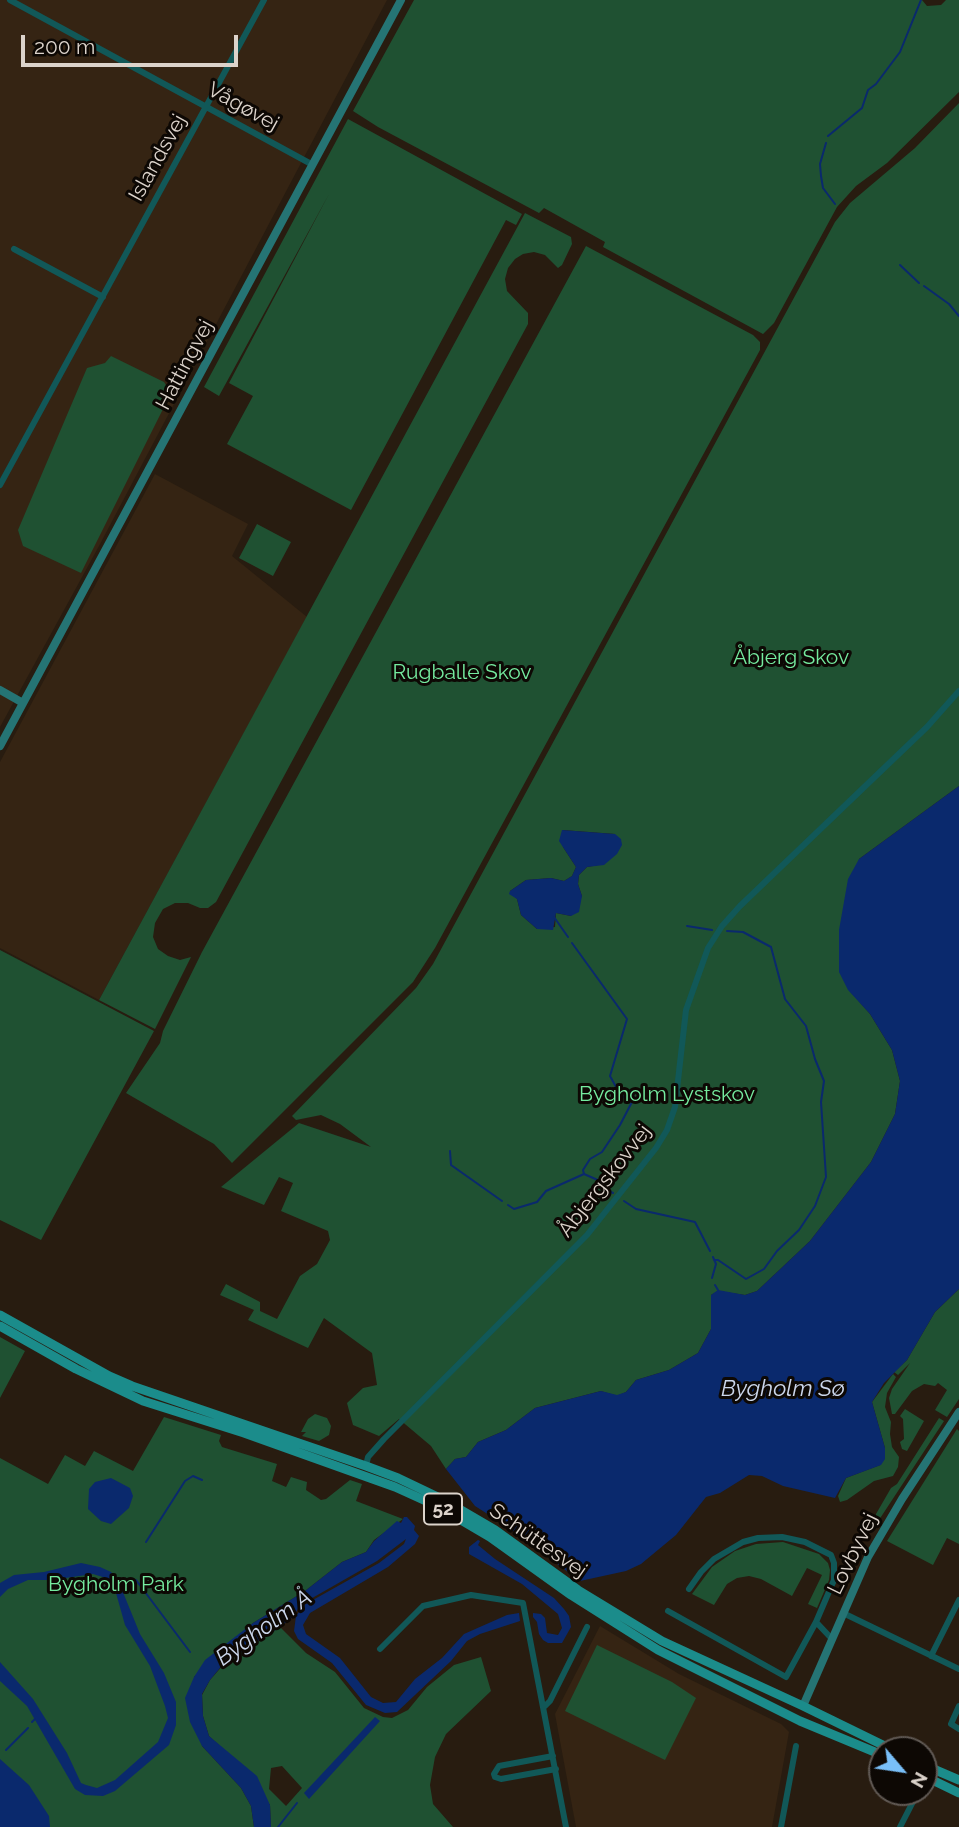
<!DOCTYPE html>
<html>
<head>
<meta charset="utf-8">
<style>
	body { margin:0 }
	#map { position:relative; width:959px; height:1827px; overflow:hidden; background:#281c10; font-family:Raleway,sans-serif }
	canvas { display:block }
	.north { position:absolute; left:868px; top:1736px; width:70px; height:70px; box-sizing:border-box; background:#0d0804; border:2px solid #605954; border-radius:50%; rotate:119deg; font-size:19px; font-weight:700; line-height:28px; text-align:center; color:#dcd3cb }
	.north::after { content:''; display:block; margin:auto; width:24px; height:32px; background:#79bff8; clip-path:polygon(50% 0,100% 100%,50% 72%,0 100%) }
	.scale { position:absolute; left:21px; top:35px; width:217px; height:32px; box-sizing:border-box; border:4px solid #dcd3cb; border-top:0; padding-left:9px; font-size:21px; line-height:24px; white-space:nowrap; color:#dcd3cb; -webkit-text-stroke:5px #0d0804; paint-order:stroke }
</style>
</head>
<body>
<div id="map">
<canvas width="959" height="1827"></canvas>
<div class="north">N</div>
<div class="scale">200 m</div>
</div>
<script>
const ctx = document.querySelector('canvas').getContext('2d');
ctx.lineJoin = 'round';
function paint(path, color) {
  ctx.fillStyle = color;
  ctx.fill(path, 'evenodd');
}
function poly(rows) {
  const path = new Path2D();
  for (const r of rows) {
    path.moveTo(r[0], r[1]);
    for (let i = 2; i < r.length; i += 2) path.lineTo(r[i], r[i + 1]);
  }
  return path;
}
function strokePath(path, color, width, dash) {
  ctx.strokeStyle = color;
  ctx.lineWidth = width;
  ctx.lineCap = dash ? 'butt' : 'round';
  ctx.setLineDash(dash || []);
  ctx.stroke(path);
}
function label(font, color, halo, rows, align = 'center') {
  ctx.font = font + ' Raleway,sans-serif';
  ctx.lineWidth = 6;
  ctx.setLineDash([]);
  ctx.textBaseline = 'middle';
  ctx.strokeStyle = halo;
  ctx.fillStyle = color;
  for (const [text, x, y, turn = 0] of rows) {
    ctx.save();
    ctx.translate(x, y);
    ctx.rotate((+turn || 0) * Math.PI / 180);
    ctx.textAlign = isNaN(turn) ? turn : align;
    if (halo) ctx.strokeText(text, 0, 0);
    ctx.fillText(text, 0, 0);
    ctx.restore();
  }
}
const built = poly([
	[0,0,387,0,99,546,0,727],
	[155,474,248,524,232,556,307,617,99,1000,0,948,0,762],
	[600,1626,679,1674,781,1724,789,1732,772,1827,576,1827,555,1714]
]);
const green = poly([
	[414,0,922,0,927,6,941,5,946,0,959,0,959,92,887,163,856,186,837,207,774,323,763,334,603,247,605,242,544,208,539,213,378,127,353,111],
	[959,103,959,786,859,859,849,990,870,1014,892,1050,900,1081,895,1114,871,1162,810,1241,757,1291,745,1295,718,1291,711,1295,711,1329,698,1353,669,1370,636,1380,626,1392,617,1396,601,1391,535,1408,506,1430,478,1442,466,1457,455,1459,446,1469,431,1446,399,1419,379,1436,353,1425,347,1403,363,1388,377,1385,372,1353,324,1318,308,1348,248,1320,254,1310,220,1295,226,1284,260,1302,260,1311,277,1319,300,1276,317,1264,330,1240,328,1231,281,1211,293,1183,279,1177,264,1205,221,1187,299,1123,371,1147,340,1124,321,1115,296,1120,292,1116,416,988,433,964,835,222,850,203,915,148],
	[562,830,615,834,604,864,587,867,579,875,578,884,582,896,571,916,556,913,555,927,537,929,521,915,517,899,510,891,526,880,551,878,564,881,572,876,576,867,563,847],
	[348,119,522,214,516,225,506,220,351,510,227,444,253,396,229,383,329,194,219,396,204,387],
	[525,213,571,237,572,244,562,265,558,268,545,255,534,252,523,254,515,259,508,268,505,279,507,291,528,313,528,324,216,902,208,908,200,908,188,903,175,903,163,909,155,923,153,937,158,949,168,956,180,960,191,957,155,1029,99,1000],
	[586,246,753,335,760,342,760,350,435,948,413,982,232,1163,214,1144,126,1093,160,1043,163,1031,202,952],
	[111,356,164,382,171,393,81,573,23,546,18,530,87,368,105,363],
	[257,524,291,542,273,576,239,558],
	[0,950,154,1031,41,1240,0,1220],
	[959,1289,959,1399,947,1417,935,1410,947,1390,938,1383,935,1386,924,1384,912,1391,895,1414,892,1414,889,1398,892,1389,910,1363,898,1375,894,1372,907,1360,935,1312],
	[0,1337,25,1351,0,1398],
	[893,1374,896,1377,887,1393,885,1407,891,1422,890,1434,892,1447,899,1457,898,1467,893,1476,874,1481,847,1500,840,1502,838,1496,846,1478,880,1465,885,1448,872,1402],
	[905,1409,924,1421,907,1451,902,1449,900,1442,904,1439,903,1419,900,1416],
	[315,1414,327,1418,331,1426,329,1435,319,1441,302,1436,306,1432,301,1432,308,1419],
	[164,1417,221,1435,219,1441,222,1447,277,1464,272,1481,286,1487,291,1477,307,1482,306,1490,321,1500,326,1499,350,1480,362,1484,356,1501,403,1519,374,1540,366,1552,342,1562,305,1591,253,1623,194,1677,202,1746,241,1788,251,1806,254,1827,0,1827,0,1458,48,1484,65,1455,85,1466,94,1451,133,1471],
	[939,1418,944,1421,875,1526,876,1514,891,1488,897,1484],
	[957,1429,959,1431,959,1544,947,1538,933,1565,887,1541],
	[783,1542,819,1554,828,1563,830,1570,829,1580,817,1608,808,1604,822,1575,807,1568,792,1596,761,1579,749,1576,737,1578,727,1584,714,1605,692,1594,712,1567,735,1551,756,1544],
	[280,1627,306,1653,335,1672,364,1708,383,1717,392,1718,408,1710,427,1687,454,1665,481,1657,491,1691,446,1734,435,1757,430,1785,433,1804,453,1827,271,1827,270,1805,221,1747,209,1736,203,1716,202,1695,210,1680,224,1664],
	[282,1766,302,1788,286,1806,269,1789,271,1768],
	[597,1645,672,1682,696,1698,665,1760,565,1711]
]);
const water = poly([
	[959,786,959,1289,935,1312,907,1360,884,1383,872,1402,885,1448,885,1459,881,1465,846,1478,835,1498,783,1486,762,1476,749,1475,720,1493,706,1497,676,1535,641,1564,626,1571,580,1581,508,1527,475,1506,446,1469,455,1459,466,1457,478,1442,506,1430,535,1408,601,1391,617,1395,626,1392,636,1380,669,1370,698,1353,711,1329,711,1295,718,1290,745,1295,757,1291,810,1241,871,1162,895,1114,900,1081,892,1050,870,1014,848,990,839,972,839,930,848,879,859,859],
	[562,830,615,834,621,839,622,845,617,854,604,865,587,867,579,875,578,884,582,896,579,912,571,916,556,913,553,930,537,929,521,915,517,899,509,894,510,891,526,880,551,878,564,881,572,876,576,867,559,841],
	[111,1478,130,1488,133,1496,129,1508,111,1524,101,1521,88,1509,89,1489,95,1482],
	[404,1517,407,1517,415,1526,414,1530,419,1536,415,1544,388,1567,310,1613,303,1625,306,1634,340,1658,371,1697,383,1703,396,1702,415,1679,442,1658,464,1634,507,1615,519,1613,520,1621,480,1634,467,1641,451,1661,397,1712,385,1713,366,1705,332,1663,298,1639,294,1631,296,1616,304,1605,379,1563,404,1544,406,1539,377,1561,300,1605,294,1616,280,1627,224,1663,210,1680,202,1694,203,1716,209,1736,257,1776,270,1805,271,1827,254,1827,251,1806,241,1788,202,1746,190,1722,185,1698,194,1677,205,1660,253,1623,305,1591,342,1562,366,1552,374,1541,397,1521,401,1523],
	[478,1540,480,1541,478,1545,495,1559,554,1598,564,1609,569,1616,571,1627,562,1643,548,1643,543,1640,539,1634,537,1622,533,1617,533,1613,541,1614,545,1618,547,1633,558,1635,562,1628,558,1614,522,1584,469,1554,469,1547],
	[81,1563,100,1567,111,1572,118,1580,140,1634,164,1673,176,1702,176,1725,169,1745,115,1791,103,1796,85,1795,75,1789,27,1706,0,1681,0,1662,33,1699,67,1753,81,1783,86,1785,97,1788,115,1780,158,1742,168,1718,165,1706,150,1666,125,1625,116,1593,106,1578,93,1574,52,1580,28,1580,8,1589,0,1597,0,1583,14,1575,44,1572],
	[375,1717,380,1721,309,1799,304,1793],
	[0,1759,29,1785,49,1816,50,1827,0,1827]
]);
const stream = poly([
	[828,136,862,108,868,90,876,84,900,52,921,0],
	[826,143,820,164,821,176,823,188,835,204],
	[900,265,919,283],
	[924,286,949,304,959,316],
	[554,917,568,937],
	[687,926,712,930],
	[572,943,627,1019,610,1076,621,1096,633,1100,620,1125,602,1152,590,1159,583,1170,584,1174,600,1181,605,1189,613,1193],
	[450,1151,451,1165,502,1201],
	[624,1201,636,1209,695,1222,710,1251],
	[508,1205,514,1209,537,1202,546,1191,584,1174],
	[714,1260,718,1260,746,1279,764,1269,777,1251,799,1230,815,1206,826,1177,821,1102,824,1081,815,1059,806,1026,785,999,771,947,743,932,727,931],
	[712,1278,716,1264,713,1257],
	[715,1285,718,1290],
	[146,1542,185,1481,193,1476,202,1480],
	[136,1580,190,1652],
	[32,1722,35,1719],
	[6,1750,28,1728],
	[278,1827,297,1803]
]);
const street = poly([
	[10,0,313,165],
	[14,249,103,297],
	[0,485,264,0],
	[366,1466,368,1457,384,1439,587,1235,656,1148,667,1130,675,1107,686,1010,708,948,722,926,740,906,927,727,959,691],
	[668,1611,786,1677,816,1622,834,1580,834,1563,831,1555,805,1542,782,1537,758,1538,743,1542,714,1559,701,1572,689,1589],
	[843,1613,959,1669],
	[816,1622,832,1639],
	[380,1649,423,1606,471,1595,523,1603,566,1827],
	[931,1656,959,1600],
	[959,1706,951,1724,959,1729],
	[544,1707,550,1701,587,1627],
	[553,1756,499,1766,494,1774,495,1777,501,1779,556,1769],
	[781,1827,796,1746],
	[900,1827,918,1792]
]);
const secondary = poly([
	[0,690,23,703],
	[0,746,401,0],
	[803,1706,868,1557,902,1499,959,1412]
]);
const primary = poly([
	[0,1315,109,1376,132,1386,366,1466,398,1478,442,1499,495,1530,578,1590,662,1641,803,1706,893,1750],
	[0,1326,76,1369,143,1401,244,1433,395,1487,439,1507,490,1537,571,1595,658,1650,800,1721,882,1755],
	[924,1765,959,1780],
	[924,1776,959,1793]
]);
const shields = [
	[443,1509,38]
];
const shieldNames = [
	["52",443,1509]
];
const streetNames = [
	["Vågøvej",243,107,29],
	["Islandsvej",158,158,-61],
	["Hattingvej",185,365,-62],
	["Åbjergskovvej",605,1181,-52],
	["Schüttesvej",538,1541,35],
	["Lovbyvej",853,1554,-64]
];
const parkNames = [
	["Åbjerg Skov",791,658],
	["Rugballe Skov",462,673],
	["Bygholm Lystskov",667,1095],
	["Bygholm Park",116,1585]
];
const waterNames = [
	["Bygholm Sø",783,1389],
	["Bygholm Å",264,1628,-36]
];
paint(built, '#352413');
paint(green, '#1f5132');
paint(water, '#0a296d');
strokePath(stream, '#0a296d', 2);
strokePath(street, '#115858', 6);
strokePath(secondary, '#257474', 8);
strokePath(primary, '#1b8c8b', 9);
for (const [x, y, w] of shields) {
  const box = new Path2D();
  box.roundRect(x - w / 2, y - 15.5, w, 31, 5);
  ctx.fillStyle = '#0d0804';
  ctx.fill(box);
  strokePath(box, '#dcd3cb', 2);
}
label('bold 19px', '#dcd3cb', null, shieldNames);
label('21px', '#dcd3cb', '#0d0804', streetNames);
label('21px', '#75eb9f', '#0d0804', parkNames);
label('italic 23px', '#ccd7ec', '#0d0804', waterNames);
</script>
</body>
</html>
